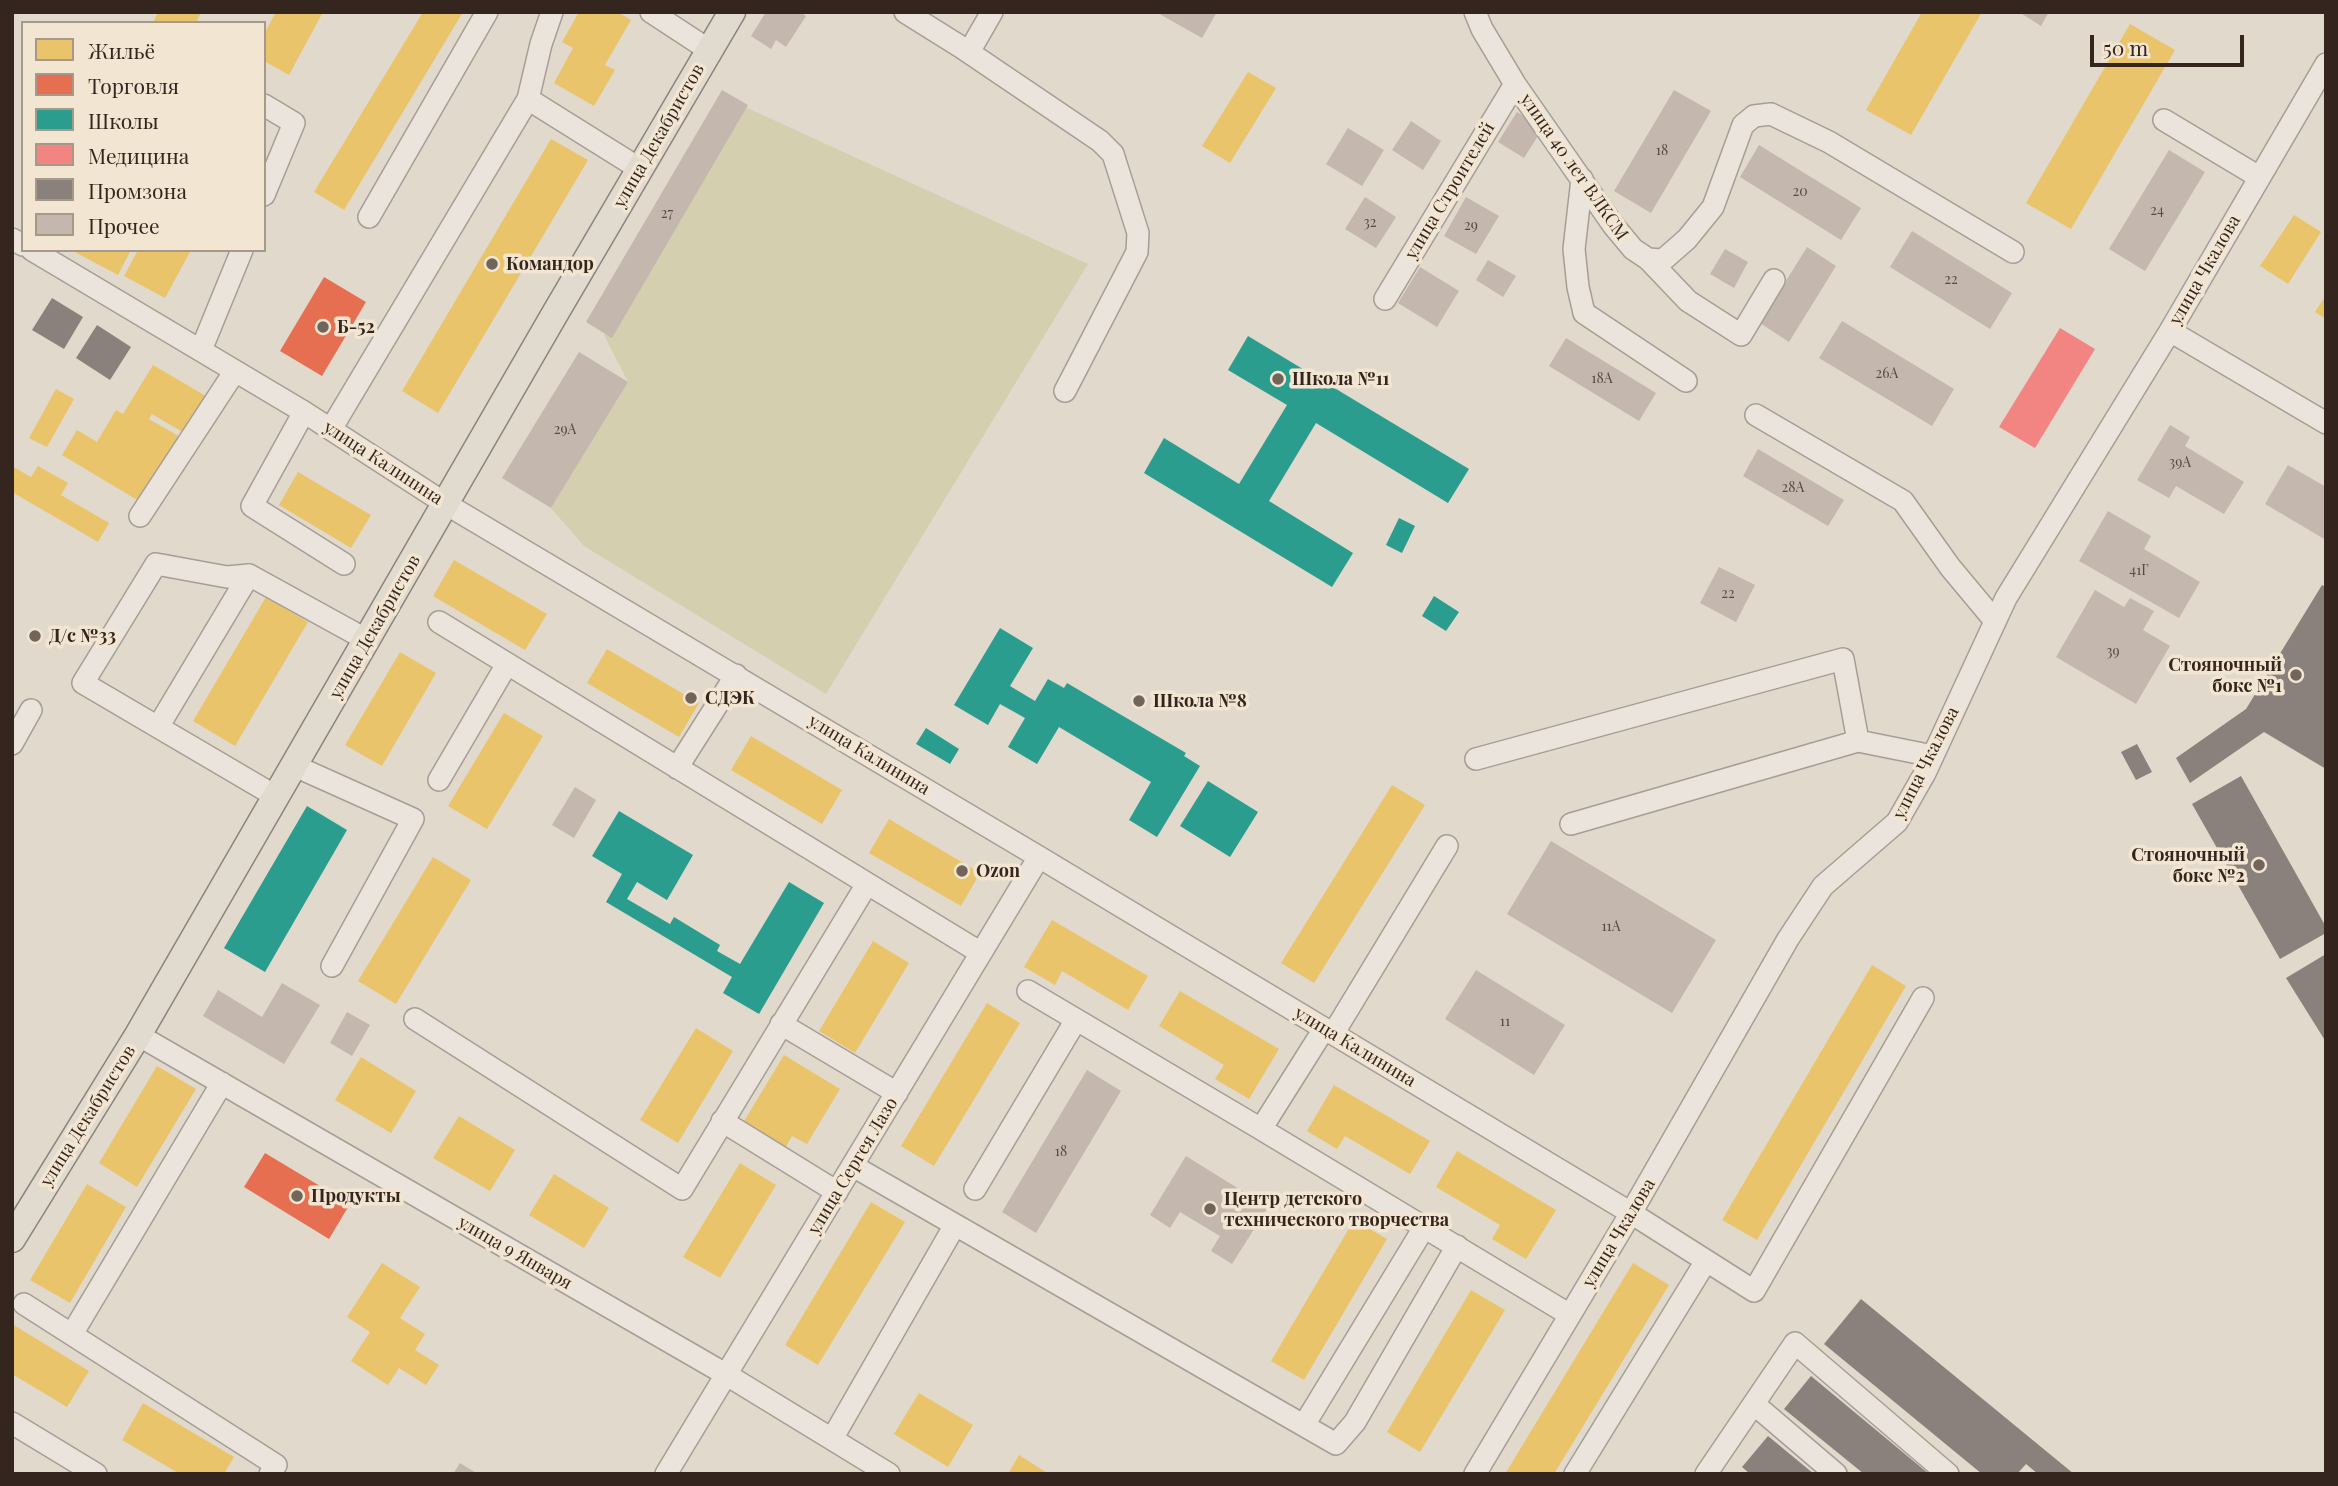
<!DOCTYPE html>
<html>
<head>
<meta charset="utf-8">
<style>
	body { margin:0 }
	#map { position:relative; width:2338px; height:1486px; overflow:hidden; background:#e1d9cc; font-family:"Playfair Display",serif }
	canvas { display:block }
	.frame { position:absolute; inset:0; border:14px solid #34261e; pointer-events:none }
	.legend { position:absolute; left:21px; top:21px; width:245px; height:231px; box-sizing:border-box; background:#f2e5d2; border:2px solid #a6998a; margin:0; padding:9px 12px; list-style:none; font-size:21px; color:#34261e }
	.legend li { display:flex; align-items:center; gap:14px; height:35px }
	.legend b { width:35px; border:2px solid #a6998a }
	.scale { position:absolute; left:2090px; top:35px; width:154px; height:32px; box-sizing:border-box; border:4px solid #34261e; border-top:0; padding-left:9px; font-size:21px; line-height:24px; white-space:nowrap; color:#34261e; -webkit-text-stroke:5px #f2e5d2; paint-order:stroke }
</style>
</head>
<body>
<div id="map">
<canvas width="2338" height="1486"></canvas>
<div class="frame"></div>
<ul class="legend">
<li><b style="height:19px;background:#e9c46a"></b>Жильё</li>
<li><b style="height:19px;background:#e76f51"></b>Торговля</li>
<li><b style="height:19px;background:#2a9d8f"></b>Школы</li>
<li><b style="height:19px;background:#f28482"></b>Медицина</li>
<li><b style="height:19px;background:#8a817c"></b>Промзона</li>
<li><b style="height:19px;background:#c4b7ad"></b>Прочее</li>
</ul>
<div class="scale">50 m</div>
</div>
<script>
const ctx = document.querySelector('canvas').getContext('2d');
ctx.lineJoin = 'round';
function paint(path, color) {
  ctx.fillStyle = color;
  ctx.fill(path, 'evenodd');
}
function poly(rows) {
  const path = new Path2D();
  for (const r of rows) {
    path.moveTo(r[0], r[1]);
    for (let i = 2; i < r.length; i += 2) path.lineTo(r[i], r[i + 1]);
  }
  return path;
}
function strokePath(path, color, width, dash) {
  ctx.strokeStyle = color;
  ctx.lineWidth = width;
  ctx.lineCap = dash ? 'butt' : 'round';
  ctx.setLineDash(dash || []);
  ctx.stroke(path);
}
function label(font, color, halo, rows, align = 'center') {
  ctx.font = font + ' "Playfair Display",serif';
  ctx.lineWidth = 7;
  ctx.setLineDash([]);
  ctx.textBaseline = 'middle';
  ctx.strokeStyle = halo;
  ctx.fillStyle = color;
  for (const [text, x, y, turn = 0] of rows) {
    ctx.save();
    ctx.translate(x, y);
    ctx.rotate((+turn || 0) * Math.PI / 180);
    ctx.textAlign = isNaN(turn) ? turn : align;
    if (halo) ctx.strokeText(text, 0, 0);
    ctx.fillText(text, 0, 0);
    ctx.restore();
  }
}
const green = poly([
	[743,106,1088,264,826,694,584,546,551,508,628,382,604,335]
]);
const homes = poly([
	[158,12,201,12,196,23,153,23],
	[276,12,323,12,289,75,264,61,264,34],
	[423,12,463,12,344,210,314,192],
	[579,12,618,12,631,20,605,65,615,70,594,106,554,83,573,48,562,42],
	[1922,12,1982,12,1911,135,1866,110],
	[2130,24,2175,50,2071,229,2026,203],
	[1248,72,1276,88,1230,163,1202,146],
	[551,139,588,160,438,413,402,391],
	[2294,215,2321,232,2288,284,2260,266],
	[71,250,131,250,118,275],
	[138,250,191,250,165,298,124,276],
	[2326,295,2326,319,2315,312],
	[153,365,211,399,189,436,152,414,149,419,182,438,144,504,62,455,77,430,97,442,116,410,123,414],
	[56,389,74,399,47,447,29,438],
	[12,466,31,477,38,466,68,483,61,495,109,523,98,542,12,492],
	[298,472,371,515,351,548,279,505],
	[454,560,547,614,525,650,433,596],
	[266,597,308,622,235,746,193,721],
	[607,649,699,703,679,737,587,683],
	[400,652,436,673,382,766,345,745],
	[504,713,543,736,487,829,448,806],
	[751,736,842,790,822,824,731,770],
	[1392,785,1425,805,1314,983,1281,963],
	[889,819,980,873,961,906,869,853],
	[433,857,471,880,396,1004,358,981],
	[1052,920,1148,976,1128,1010,1062,971,1055,985,1024,967],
	[873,941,909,963,855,1053,819,1031],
	[1872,965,1906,986,1757,1240,1722,1220],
	[1180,991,1279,1049,1249,1099,1215,1079,1224,1065,1159,1026],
	[987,1003,1020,1023,934,1166,901,1146],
	[696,1028,733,1051,678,1143,640,1120],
	[784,1055,840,1089,807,1144,792,1136,785,1148,743,1123],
	[361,1057,416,1091,391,1133,335,1100],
	[157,1066,196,1089,137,1187,99,1163],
	[1334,1085,1430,1141,1410,1174,1345,1136,1337,1149,1307,1131],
	[459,1116,515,1150,490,1191,433,1158],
	[1457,1151,1556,1210,1526,1259,1492,1239,1500,1225,1436,1187],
	[740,1163,776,1185,720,1278,683,1257],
	[554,1174,609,1208,584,1248,529,1215],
	[87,1184,126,1207,70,1303,30,1280],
	[871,1202,905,1222,818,1365,785,1345],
	[1354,1220,1387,1239,1304,1380,1271,1361],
	[382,1263,420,1287,400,1318,425,1334,415,1350,439,1365,426,1385,399,1368,388,1385,351,1361,370,1332,347,1317],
	[1633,1263,1669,1285,1554,1474,1505,1474],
	[1471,1290,1505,1310,1420,1452,1387,1432],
	[12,1324,89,1371,67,1407,12,1374],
	[919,1393,973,1425,948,1467,894,1434],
	[143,1403,234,1457,224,1474,180,1474,122,1440],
	[1019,1455,1049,1474,1008,1474]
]);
const shops = poly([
	[324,277,366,302,322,376,280,351],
	[265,1153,350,1204,329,1239,244,1187]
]);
const schools = poly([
	[1248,336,1469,469,1448,503,1316,423,1269,501,1353,553,1332,587,1144,473,1164,438,1239,484,1287,405,1228,370],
	[1399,518,1415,526,1402,553,1386,545],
	[1434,596,1459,612,1446,631,1422,616],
	[1000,628,1033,648,1010,686,1035,701,1048,679,1064,688,1067,683,1186,753,1184,756,1200,766,1157,837,1129,820,1151,782,1059,727,1037,764,1008,747,1025,718,1000,704,988,725,954,705],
	[926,728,959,749,950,764,916,744],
	[1208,781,1258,812,1230,857,1180,826],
	[307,806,347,830,265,972,224,948],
	[619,811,693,855,667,900,637,882,627,899,670,924,674,917,720,945,717,951,740,964,789,882,824,903,759,1014,723,993,732,977,606,902,622,874,592,856]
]);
const health = poly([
	[2060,328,2095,349,2035,448,1999,427]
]);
const industry = poly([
	[52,298,83,317,64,349,32,330],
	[97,325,131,347,110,380,76,358],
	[2322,585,2326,587,2326,769,2264,732,2190,783,2176,758,2246,709],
	[2137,744,2152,772,2136,780,2121,752],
	[2241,776,2326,927,2326,933,2280,959,2192,804],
	[2326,954,2326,1042,2286,978],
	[1861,1299,2074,1474,2038,1474,2026,1464,2017,1474,1982,1474,1824,1344],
	[1811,1376,1929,1474,1864,1474,1784,1409],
	[1768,1436,1814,1474,1750,1474,1742,1467]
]);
const building = poly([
	[766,12,800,12,806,16,786,47,776,40,771,49,751,36],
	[1156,12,1217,12,1202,38],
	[2019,12,2049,12,2041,26],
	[722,90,748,105,612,338,586,322],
	[1674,90,1711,111,1651,213,1614,191],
	[1517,112,1543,128,1524,158,1498,142],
	[1411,121,1441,141,1423,170,1392,150],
	[1348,128,1384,150,1362,186,1326,164],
	[1759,145,1861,208,1841,240,1740,177],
	[2169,150,2205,172,2145,271,2109,249],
	[1365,197,1396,217,1376,248,1345,229],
	[1466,197,1499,216,1476,254,1444,236],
	[1912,231,2012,293,1990,329,1890,267],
	[1807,247,1836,266,1789,342,1760,323],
	[1725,249,1748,262,1734,288,1710,274],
	[1488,260,1516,276,1503,297,1476,280],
	[1420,267,1459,291,1437,327,1398,303],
	[1842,321,1954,389,1932,426,1819,358],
	[1566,338,1656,393,1639,421,1549,366],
	[579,352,628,382,551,508,502,478],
	[2170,425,2190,437,2185,446,2244,482,2224,514,2176,486,2169,498,2137,480],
	[1758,449,1844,500,1828,526,1743,476],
	[2288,465,2326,487,2326,540,2265,504],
	[2108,511,2151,536,2144,549,2200,582,2179,618,2079,561],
	[1719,567,1755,585,1736,622,1700,603],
	[2095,590,2124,607,2130,598,2154,611,2143,630,2170,646,2136,704,2056,657],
	[575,787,596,800,574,838,552,825],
	[1551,841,1716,940,1672,1013,1507,914],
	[1476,970,1565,1025,1534,1075,1445,1019],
	[282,983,320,1005,284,1064,203,1016,218,990,262,1017],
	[347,1012,370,1025,352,1056,330,1043],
	[1087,1070,1121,1091,1036,1233,1002,1212],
	[1186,1156,1268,1207,1232,1264,1211,1251,1220,1236,1180,1212,1170,1228,1150,1215],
	[460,1463,478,1474,453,1474]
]);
const minor = poly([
	[651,12,709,50],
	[905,12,961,47,1100,141,1113,154,1138,233,1137,252,1065,391],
	[1475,12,1482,29,1515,84,1613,225,1633,249,1648,259,1663,260,1687,239,1713,207,1743,125,1754,116,1771,114,1829,142,2013,252],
	[969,52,992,12],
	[528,99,541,44,552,12],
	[264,105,294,123,264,195],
	[2164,120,2259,177],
	[1582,179,1574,249,1578,287,1584,313,1686,381],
	[369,217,487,12],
	[12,239,23,245],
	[32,250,304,412,446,504,1039,857,1631,1213,1754,1291,1923,998],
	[1648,259,1688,301,1741,335,1774,280],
	[1385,299,1515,84],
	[2170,331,2326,423],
	[201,350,242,250],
	[304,412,252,506,344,564],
	[1756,415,1903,501,1950,567,1995,621],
	[331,429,528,99,640,169],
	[140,516,235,371],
	[439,622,981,953],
	[158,727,249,575],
	[12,744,31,710],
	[1476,759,1843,659,1858,741],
	[295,766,413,819,332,966],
	[677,768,736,675],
	[439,780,507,664],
	[277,797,83,683,156,564,227,577,249,575,367,640],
	[1571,824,1858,741,1933,756],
	[1028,991,1261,1129,1324,1029],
	[415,1019,682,1189,867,884],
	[781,1024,897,1093],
	[1333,1034,1447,846],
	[138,1035,727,1375,889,1474],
	[722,1121,837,1192],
	[1261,1129,1570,1315],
	[853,1166,1336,1444,1355,1422,1457,1246],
	[975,1189,1076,1020],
	[24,1304,276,1465,270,1474],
	[72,1334,222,1083],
	[1754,1404,1836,1474],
	[12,1423,96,1474],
	[1304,1425,1425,1226],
	[832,1439,955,1225],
	[666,1474,1039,857],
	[1475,1474,1631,1213,1788,939,1823,886,1897,822,1925,773,2006,598,2170,331,2326,64],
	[1575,1474,1706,1261],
	[1706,1474,1795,1343,1948,1474]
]);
const major = poly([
	[12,1239,138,1035,553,317,732,12]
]);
const markers = [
	[492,264,7,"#71655b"],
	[323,327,7,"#71655b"],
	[1278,379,7,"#71655b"],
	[35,636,7,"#71655b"],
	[2296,675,7,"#71655b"],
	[691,698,7,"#71655b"],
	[1139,701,7,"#71655b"],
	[2259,865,7,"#71655b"],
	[962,871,7,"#71655b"],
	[297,1196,7,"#71655b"],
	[1210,1209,7,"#71655b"]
];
const numberNames = [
	["18",1662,151],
	["20",1800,192],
	["24",2157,211],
	["27",667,214],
	["32",1370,223],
	["29",1471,226],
	["22",1951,280],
	["26А",1887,374],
	["18А",1602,379],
	["29А",565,430],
	["39А",2180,463],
	["28А",1793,488],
	["41Г",2139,571],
	["22",1728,594],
	["39",2113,652],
	["11А",1611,927],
	["11",1505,1022],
	["18",1061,1152]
];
const streetNames = [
	["улица Декабристов",659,136,-60],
	["улица 40 лет ВЛКСМ",1574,167,55],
	["улица Строителей",1450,191,-59],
	["улица Чкалова",2205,270,-60],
	["улица Калинина",383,463,33],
	["улица Декабристов",375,627,-60],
	["улица Калинина",869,755,31],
	["улица Чкалова",1926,763,-63],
	["улица Калинина",1355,1047,31],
	["улица Декабристов",88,1116,-58],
	["улица Сергея Лазо",853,1166,-59],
	["улица Чкалова",1619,1233,-59],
	["улица 9 Января",515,1253,30]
];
const poiNames = [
	["Командор",506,264],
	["Б-52",337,327],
	["Школа №11",1292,379],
	["Д/с №33",49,636],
	["Стояночный",2282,665,"right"],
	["бокс №1",2282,686,"right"],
	["СДЭК",705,698],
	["Школа №8",1153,701],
	["Стояночный",2245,855,"right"],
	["бокс №2",2245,876,"right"],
	["Ozon",976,871],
	["Продукты",311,1196],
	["Центр детского",1224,1199],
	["технического творчества",1224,1220]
];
paint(green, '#d3cfaf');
paint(homes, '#e9c46a');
paint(shops, '#e76f51');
paint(schools, '#2a9d8f');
paint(health, '#f28482');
paint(industry, '#8a817c');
paint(building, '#c4b7ad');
strokePath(minor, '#a69e95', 24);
strokePath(major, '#8c847c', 29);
strokePath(minor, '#eae4dd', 21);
strokePath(major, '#e1dacf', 26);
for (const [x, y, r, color] of markers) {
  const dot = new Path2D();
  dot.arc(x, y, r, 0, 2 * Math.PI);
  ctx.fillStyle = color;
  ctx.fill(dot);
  strokePath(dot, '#f2e5d2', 2.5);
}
label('14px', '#584a42', null, numberNames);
label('18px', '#34261e', '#f2e5d2', streetNames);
label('bold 18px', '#34261e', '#f2e5d2', poiNames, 'left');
</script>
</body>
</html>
